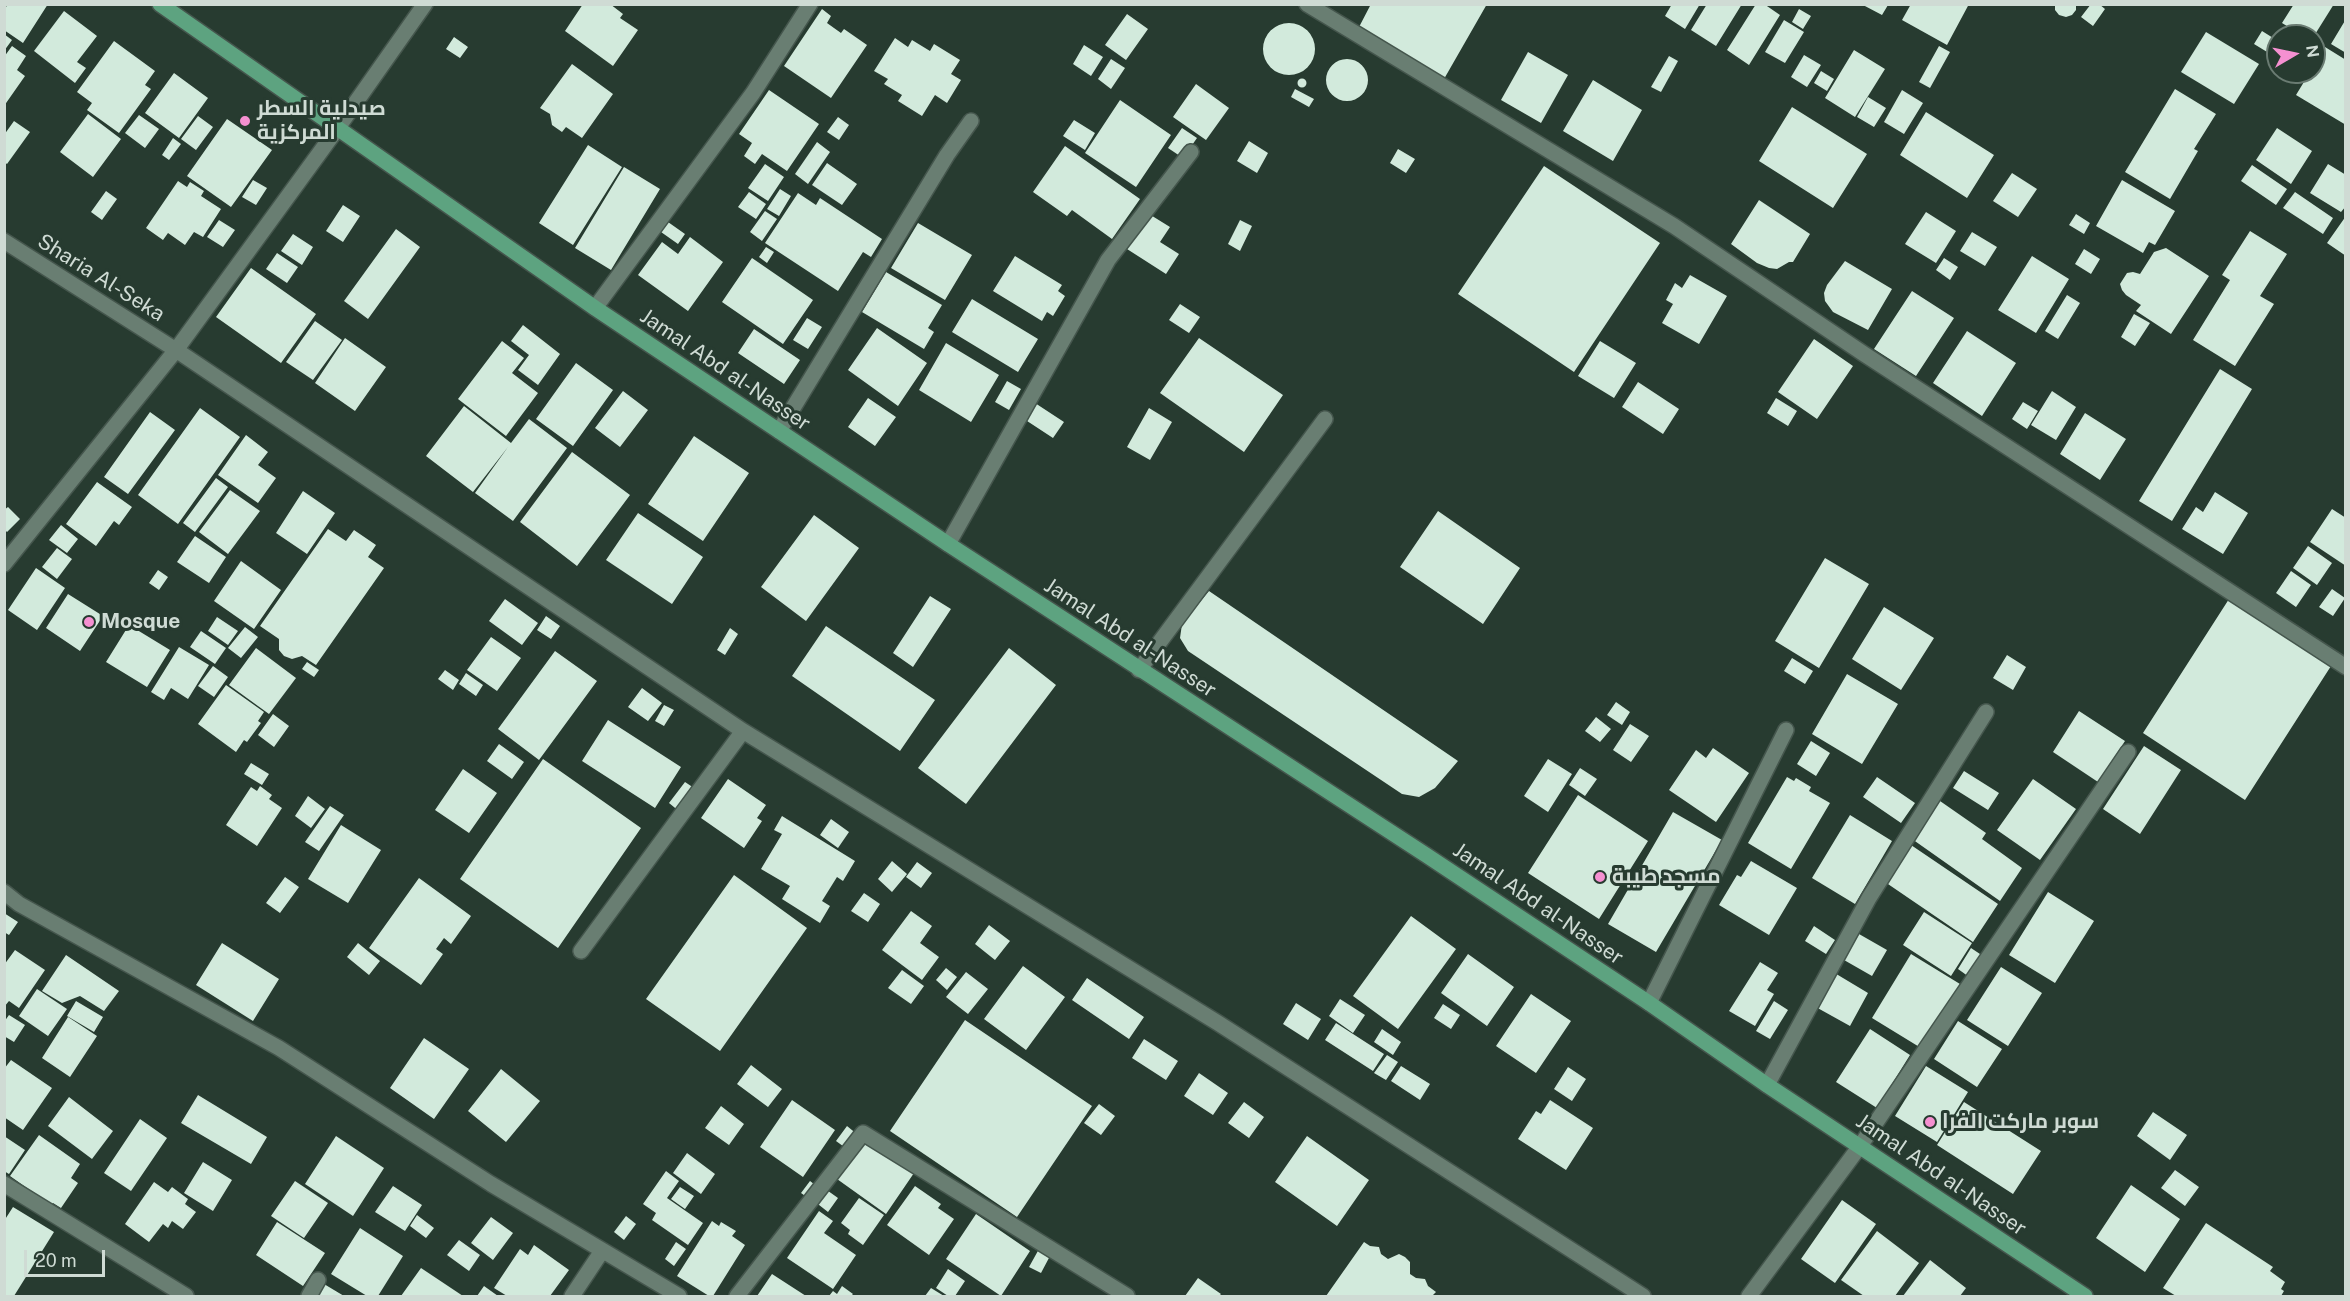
<!DOCTYPE html>
<html>
<head>
<meta charset="utf-8">
<style>
	body { margin:0 }
	#map { position:relative; width:2350px; height:1301px; overflow:hidden; background:#273b30; font-family:"Public Sans",sans-serif }
	canvas { display:block }
	.frame { position:absolute; inset:0; border:6px solid #cfdbd4; pointer-events:none }
	.north { position:absolute; left:2266px; top:24px; width:60px; height:60px; box-sizing:border-box; background:#273b30; border:2px solid #6a7b72; border-radius:50%; rotate:81deg; font-size:16px; font-weight:700; line-height:24px; text-align:center; color:#cfdbd4 }
	.north::after { content:''; display:block; margin:auto; width:21px; height:27px; background:#f590d1; clip-path:polygon(50% 0,100% 100%,50% 72%,0 100%) }
	.scale { position:absolute; left:24px; top:1250px; width:81px; height:27px; box-sizing:border-box; border:3px solid #cfdbd4; border-top:0; padding-left:8px; font-size:18px; line-height:21px; white-space:nowrap; color:#cfdbd4; -webkit-text-stroke:4px #273b30; paint-order:stroke }
</style>
</head>
<body>
<div id="map">
<canvas width="2350" height="1301"></canvas>
<div class="frame"></div>
<div class="north">N</div>
<div class="scale">20 m</div>
</div>
<script>
const ctx = document.querySelector('canvas').getContext('2d');
ctx.lineJoin = 'round';
function paint(path, color) {
  ctx.fillStyle = color;
  ctx.fill(path, 'evenodd');
}
function poly(rows) {
  const path = new Path2D();
  for (const r of rows) {
    if (r.length === 3) {
      path.moveTo(r[0] + r[2], r[1]);
      path.arc(r[0], r[1], r[2], 0, 2 * Math.PI);
      continue;
    }
    path.moveTo(r[0], r[1]);
    for (let i = 2; i < r.length; i += 2) path.lineTo(r[i], r[i + 1]);
  }
  return path;
}
function strokePath(path, color, width, dash) {
  ctx.strokeStyle = color;
  ctx.lineWidth = width;
  ctx.lineCap = dash ? 'butt' : 'round';
  ctx.setLineDash(dash || []);
  ctx.stroke(path);
}
function label(font, color, halo, rows, align = 'center') {
  ctx.font = font + ' "Public Sans",Cairo,sans-serif';
  ctx.lineWidth = 6;
  ctx.setLineDash([]);
  ctx.textBaseline = 'middle';
  ctx.strokeStyle = halo;
  ctx.fillStyle = color;
  for (const [text, x, y, turn = 0] of rows) {
    ctx.save();
    ctx.translate(x, y);
    ctx.rotate((+turn || 0) * Math.PI / 180);
    ctx.textAlign = isNaN(turn) ? turn : align;
    if (halo) ctx.strokeText(text, 0, 0);
    ctx.fillText(text, 0, 0);
    ctx.restore();
  }
}
const building = poly([
	[8,4,48,4,23,43,4,30,4,10],
	[583,4,610,4,623,14,620,18,638,30,613,66,565,31],
	[1371,4,1487,4,1444,79,1358,29],
	[1672,4,1700,4,1685,29,1665,16],
	[1707,4,1742,4,1716,46,1691,30],
	[1756,4,1764,4,1780,15,1749,65,1727,50],
	[1911,4,1969,4,1947,45,1902,20],
	[2055,4,2076,4,2076,10,2072,15,2066,17,2059,15,2055,10],
	[2091,4,2099,4,2105,9,2093,26,2081,17],
	[2294,4,2334,4,2314,36,2303,36,2282,23],
	[1863,5,1888,5,1882,15],
	[822,9,831,16,827,23,841,33,844,29,867,45,831,98,784,66],
	[1799,9,1811,16,1803,29,1792,22],
	[64,11,97,36,77,62,86,68,75,83,34,51],
	[1127,14,1148,29,1126,60,1105,45],
	[2346,19,2346,53,2331,44],
	[1784,20,1804,32,1785,63,1765,52],
	[1289,49,26],
	[2262,31,2278,41,2277,58,2254,44],
	[2206,32,2259,64,2234,104,2181,72],
	[4,34,12,40,4,51],
	[454,37,468,47,460,58,446,49],
	[895,38,908,47,912,40,930,51,934,44,960,60,951,74,961,80,947,103,935,95,922,116,898,101,902,95,884,84,888,79,874,71],
	[114,41,155,71,145,85,151,89,119,133,87,110,92,103,77,92],
	[1084,45,1103,57,1091,76,1073,64],
	[12,46,26,56,17,70,25,76,4,106,4,57],
	[1939,46,1950,52,1930,88,1919,82],
	[2325,47,2346,60,2346,125,2296,95,2310,72,2314,72,2314,65],
	[1854,50,1885,69,1855,117,1825,98],
	[1528,52,1568,75,1541,123,1501,100],
	[1804,55,1821,65,1807,87,1791,77],
	[1669,56,1678,61,1661,92,1651,87],
	[1347,80,21],
	[1111,59,1125,68,1111,89,1098,79],
	[572,64,613,94,582,138,566,127,562,132,552,125,550,114,540,108],
	[1821,71,1834,79,1827,91,1814,83],
	[174,73,208,98,179,138,145,113],
	[1302,83,4.5],
	[1593,80,1642,110,1613,161,1563,131],
	[1196,84,1229,108,1206,140,1173,117],
	[1295,89,1314,99,1309,107,1291,97],
	[2175,89,2216,114,2194,149,2198,151,2170,199,2125,172],
	[769,90,819,124,787,171,762,154,755,164,744,156,752,143,739,134],
	[1902,90,1923,103,1904,134,1884,122],
	[1868,97,1886,108,1874,127,1857,117],
	[1120,100,1171,135,1136,187,1085,153],
	[1792,107,1867,154,1833,208,1759,161],
	[1926,112,1994,155,1967,198,1900,155],
	[88,114,121,139,93,177,60,152],
	[139,115,159,129,145,148,125,133],
	[198,116,213,127,196,150,181,139],
	[838,117,849,125,839,140,827,132],
	[227,119,272,150,231,207,187,176],
	[1074,120,1095,133,1085,150,1063,136],
	[14,121,30,132,7,164,4,162,4,135],
	[1182,128,1197,138,1183,158,1168,148],
	[2277,128,2312,151,2291,184,2256,160],
	[173,138,181,144,169,160,162,155],
	[1249,141,1268,153,1257,173,1237,161],
	[817,142,830,152,808,184,795,174],
	[588,145,622,167,573,245,539,223],
	[1065,146,1140,199,1112,239,1072,210,1067,216,1033,192],
	[1398,149,1415,159,1406,173,1390,163],
	[827,163,857,184,842,205,812,185],
	[765,164,784,177,768,201,748,188],
	[2328,164,2346,175,2346,206,2341,212,2310,193],
	[2252,165,2287,189,2276,205,2241,181],
	[1544,166,1660,243,1574,372,1458,294],
	[624,167,660,189,611,270,575,248],
	[2012,173,2037,189,2018,217,1993,201],
	[253,180,267,188,256,205,242,197],
	[2122,180,2175,211,2155,245,2149,242,2143,253,2096,226],
	[178,181,187,187,190,182,204,191,201,196,221,209,203,237,194,232,185,245,168,233,163,240,146,228],
	[780,189,791,196,779,216,767,209],
	[106,191,117,199,102,220,91,212],
	[749,192,766,204,756,219,738,207],
	[2295,192,2333,218,2323,234,2283,208],
	[798,193,816,205,820,198,882,239,871,257,863,252,838,291,765,243],
	[1759,200,1810,234,1793,262,1789,262,1777,269,1769,268,1757,263,1731,244],
	[343,205,360,216,343,242,326,231],
	[765,211,777,219,762,241,750,232],
	[1926,212,1956,231,1936,263,1905,244],
	[1149,214,1170,227,1160,242,1179,254,1166,274,1127,249],
	[2076,214,2090,223,2084,234,2069,225],
	[2346,216,2346,256,2327,243],
	[219,220,235,230,223,247,207,237],
	[1240,220,1252,226,1240,251,1228,244],
	[668,222,685,234,678,244,661,232],
	[918,223,972,255,945,300,891,268],
	[396,229,420,247,368,319,344,301],
	[2250,231,2287,254,2260,296,2274,304,2235,366,2193,340,2230,280,2222,275],
	[1972,232,1997,247,1985,266,1960,251],
	[293,234,313,247,302,265,281,251],
	[690,237,723,262,688,311,638,275,662,242,678,254],
	[766,247,774,252,767,263,759,257],
	[2166,248,2209,276,2171,334,2136,311,2141,305,2126,295,2122,290,2120,284,2127,273,2133,272,2140,274,2154,252],
	[2084,249,2100,259,2091,274,2075,264],
	[277,253,298,267,287,283,266,269],
	[1015,256,1062,285,1058,291,1065,296,1053,316,1047,312,1042,321,993,291],
	[2032,256,2069,279,2036,333,1998,310],
	[752,258,813,300,783,344,722,302],
	[1944,258,1958,267,1950,280,1936,270],
	[1845,261,1892,289,1868,330,1833,312,1825,301,1824,293,1827,285],
	[251,268,316,314,281,363,216,317],
	[886,272,942,305,928,328,934,332,924,349,862,312],
	[1690,275,1727,296,1699,344,1662,323,1673,304,1666,300,1675,283,1682,288],
	[1912,291,1954,318,1916,376,1874,349],
	[2067,295,2080,303,2058,339,2045,331],
	[972,299,1038,339,1018,372,952,332],
	[1180,304,1200,317,1189,333,1169,320],
	[2134,314,2150,323,2135,346,2121,337],
	[807,318,822,327,808,349,793,340],
	[315,321,342,340,313,380,286,362],
	[523,325,560,354,538,385,518,370,529,355,511,341],
	[877,328,927,363,898,406,848,370],
	[754,329,800,360,784,384,738,353],
	[1967,331,2016,363,1982,416,1933,383],
	[345,338,386,367,355,411,315,383],
	[1199,338,1283,395,1244,452,1160,393],
	[1814,339,1853,366,1817,419,1778,392],
	[502,341,524,358,512,373,538,393,506,436,458,399],
	[1600,341,1636,363,1614,398,1578,376],
	[946,343,999,375,971,422,919,390],
	[576,363,613,390,573,446,536,419],
	[2220,369,2252,389,2172,521,2139,501],
	[1007,381,1021,389,1009,410,995,402],
	[1638,382,1679,409,1663,434,1622,407],
	[623,391,648,410,620,447,595,428],
	[2052,391,2076,407,2056,440,2031,425],
	[868,398,896,417,875,446,848,427],
	[1776,398,1797,411,1788,426,1767,413],
	[2023,402,2038,411,2027,429,2012,419],
	[1035,403,1064,422,1053,438,1024,419],
	[464,406,511,443,529,419,567,448,513,521,475,493,508,447,473,492,426,456],
	[200,408,240,437,178,524,138,495],
	[1149,408,1172,422,1150,460,1127,447],
	[150,412,175,430,128,494,104,477],
	[2085,413,2126,439,2100,480,2060,454],
	[246,435,268,452,258,465,276,478,258,503,218,475],
	[694,436,749,473,703,541,648,504],
	[572,452,630,495,577,566,520,522],
	[216,478,228,487,195,532,183,523],
	[97,482,132,507,119,525,114,521,96,546,66,524],
	[230,490,260,511,228,554,199,532],
	[303,491,335,513,307,554,276,533],
	[2215,492,2248,513,2223,554,2182,529,2196,507,2203,512],
	[8,507,20,519,7,532,4,529,4,510],
	[2332,509,2346,518,2346,566,2310,542],
	[1438,511,1520,568,1483,624,1400,567],
	[638,513,703,557,672,604,606,560],
	[814,515,859,548,806,621,761,587],
	[61,525,78,539,67,553,49,540],
	[328,529,346,541,354,530,376,545,368,557,384,568,316,665,302,656,292,659,284,656,279,650,279,639,260,626],
	[195,536,226,557,209,583,177,562],
	[2308,546,2332,563,2317,585,2293,568],
	[57,548,72,559,57,579,42,567],
	[1825,558,1869,584,1819,668,1775,641],
	[241,561,281,590,254,629,214,601],
	[36,568,65,588,37,630,8,610],
	[158,570,168,577,159,590,149,583],
	[2291,571,2311,585,2296,607,2276,593],
	[2332,589,2345,598,2333,616,2319,607],
	[1209,591,1458,761,1435,788,1419,797,1402,794,1188,651,1180,638,1182,624],
	[68,594,103,616,80,651,46,628],
	[930,596,951,609,913,667,893,653],
	[505,599,538,623,522,645,489,621],
	[2229,599,2331,666,2245,800,2143,733],
	[1884,607,1934,638,1901,690,1852,659],
	[546,616,560,626,551,639,537,630],
	[217,617,238,631,228,645,208,631],
	[129,625,170,650,147,687,106,662],
	[826,626,935,700,900,751,792,676],
	[245,627,258,637,241,658,228,648],
	[730,628,738,634,725,655,717,650],
	[201,631,226,648,215,664,190,647],
	[491,637,521,658,497,691,467,670],
	[179,647,209,665,188,699,171,688,164,700,151,692],
	[256,648,296,678,269,714,229,685],
	[1009,648,1056,685,966,804,918,768],
	[555,651,597,681,539,760,498,729],
	[2007,655,2026,667,2013,690,1993,678],
	[1792,658,1813,671,1805,684,1784,671],
	[307,662,319,670,314,677,302,669],
	[213,666,228,677,214,697,198,686],
	[445,670,459,680,453,690,438,679],
	[466,673,483,685,476,696,459,684],
	[1847,674,1898,704,1862,764,1812,734],
	[226,685,264,712,258,721,261,723,247,742,244,740,236,752,198,724],
	[642,688,662,703,648,721,628,707],
	[1616,702,1630,712,1622,725,1607,715],
	[664,705,674,710,664,726,655,721],
	[2079,711,2125,741,2098,782,2053,752],
	[273,714,289,726,274,747,258,735],
	[1596,717,1611,729,1600,742,1585,731],
	[608,720,681,767,655,808,582,761],
	[1630,724,1649,736,1631,762,1613,750],
	[1811,741,1830,753,1816,776,1797,764],
	[499,744,524,762,512,779,487,761],
	[2144,746,2181,770,2140,834,2103,809],
	[1713,748,1749,773,1716,822,1669,790,1696,750,1706,758],
	[543,759,641,828,558,948,460,879],
	[1548,759,1572,774,1548,812,1524,796],
	[251,763,269,774,262,785,244,774],
	[1580,768,1597,779,1585,796,1569,785],
	[463,769,497,793,469,833,435,810],
	[1964,771,1999,793,1988,810,1953,788],
	[1787,777,1794,781,1796,778,1811,787,1809,791,1830,803,1791,869,1748,843],
	[1877,777,1915,803,1901,823,1863,797],
	[728,779,766,805,757,818,762,821,744,848,701,818],
	[2033,779,2076,809,2040,860,1997,830],
	[685,782,697,790,680,812,669,803],
	[260,786,272,795,269,799,282,808,257,846,226,825,251,787,257,791],
	[1578,795,1648,841,1599,919,1528,873],
	[308,796,325,809,311,828,295,816],
	[1940,801,1986,833,1982,839,2022,868,2000,901,1912,839],
	[330,806,344,815,319,851,305,842],
	[1673,812,1722,840,1656,952,1608,924],
	[1850,815,1892,841,1855,904,1812,878],
	[782,816,855,861,843,881,837,877,822,901,830,906,820,923,782,899,790,886,761,869,782,834,774,830],
	[831,819,849,832,838,848,820,835],
	[341,825,381,850,348,903,308,879],
	[1911,845,1998,904,1973,942,1885,882],
	[892,861,907,874,892,892,878,879],
	[1751,861,1797,888,1769,935,1719,905,1737,875,1741,877],
	[917,862,932,873,921,888,906,877],
	[734,875,807,928,720,1051,646,999],
	[285,877,299,887,280,913,266,903],
	[419,878,471,916,451,944,444,938,436,949,443,954,421,985,369,948],
	[2048,892,2094,921,2055,983,2009,955],
	[864,893,880,904,868,922,851,911],
	[911,911,932,926,920,943,939,957,922,980,882,950],
	[1924,912,1972,943,1951,976,1903,945],
	[4,913,18,922,9,935,4,932],
	[1411,916,1456,949,1398,1029,1353,996],
	[989,925,1010,941,995,960,975,944],
	[1814,926,1835,940,1826,954,1805,941],
	[1859,934,1887,950,1872,976,1844,960],
	[222,943,279,979,253,1021,196,985],
	[358,943,380,961,369,975,347,957],
	[1971,948,1986,958,1972,979,1958,969],
	[15,950,45,970,19,1008,9,1001,4,1007,4,965],
	[1468,954,1514,987,1487,1026,1441,993],
	[1911,954,1960,984,1921,1048,1872,1018],
	[66,955,119,991,104,1011,80,996,62,1003,42,991],
	[1760,962,1778,973,1767,990,1774,994,1755,1026,1729,1011],
	[1023,966,1065,997,1026,1050,984,1019],
	[2001,967,2042,993,2008,1046,1967,1020],
	[946,968,957,977,947,990,936,980],
	[902,970,924,986,911,1004,888,988],
	[966,972,988,989,968,1014,946,997],
	[1833,972,1868,993,1850,1026,1814,1006],
	[1087,978,1144,1017,1129,1039,1072,1000],
	[37,989,67,1009,48,1036,19,1016],
	[1531,994,1571,1021,1536,1073,1496,1046],
	[1340,999,1365,1015,1353,1033,1329,1016],
	[76,1001,103,1017,94,1032,67,1016],
	[1774,1001,1788,1010,1770,1039,1756,1031],
	[1296,1003,1321,1019,1308,1040,1283,1024],
	[1443,1004,1460,1015,1451,1029,1434,1018],
	[9,1015,25,1025,14,1042,4,1036,4,1022],
	[68,1017,97,1036,70,1077,42,1058],
	[965,1020,1092,1106,1017,1217,890,1131],
	[1958,1021,2002,1049,1977,1087,1934,1059],
	[1336,1023,1384,1054,1373,1071,1325,1040],
	[1382,1029,1401,1042,1393,1055,1374,1042],
	[1870,1029,1910,1055,1877,1108,1836,1082],
	[424,1038,469,1069,434,1119,390,1088],
	[1144,1039,1178,1061,1166,1080,1132,1058],
	[1387,1055,1398,1062,1386,1080,1374,1073],
	[11,1060,52,1088,23,1130,4,1117,4,1069],
	[751,1065,782,1089,768,1107,737,1084],
	[1401,1066,1430,1084,1420,1100,1391,1081],
	[1926,1066,1968,1092,1937,1142,1895,1116],
	[1568,1067,1586,1079,1572,1101,1554,1089],
	[501,1069,540,1101,506,1142,468,1111],
	[1199,1073,1228,1093,1213,1115,1184,1096],
	[198,1095,267,1137,251,1164,181,1123],
	[69,1097,113,1131,92,1159,48,1126],
	[792,1100,835,1130,803,1177,760,1147],
	[1550,1100,1593,1128,1566,1170,1518,1139,1536,1111,1541,1114],
	[1244,1102,1264,1117,1249,1138,1228,1123],
	[1964,1102,2041,1151,2013,1194,1937,1145],
	[1099,1104,1115,1116,1101,1135,1084,1123],
	[721,1106,744,1124,729,1145,705,1128],
	[2153,1112,2187,1135,2170,1160,2137,1136],
	[140,1119,167,1138,131,1191,104,1173],
	[847,1126,858,1135,847,1149,836,1141],
	[39,1135,80,1164,71,1178,78,1183,61,1208,53,1203,51,1205,10,1176],
	[4,1136,25,1150,9,1174,4,1171],
	[336,1136,384,1168,353,1216,305,1184],
	[1307,1136,1369,1180,1337,1226,1275,1182],
	[866,1139,914,1173,886,1214,837,1179],
	[687,1153,715,1174,701,1194,673,1173],
	[203,1162,232,1180,213,1211,184,1193],
	[2175,1170,2199,1187,2185,1206,2161,1188],
	[666,1171,679,1181,667,1198,703,1223,688,1245,652,1220,656,1213,643,1204],
	[295,1181,328,1203,304,1238,271,1216],
	[810,1181,819,1188,811,1200,801,1193],
	[154,1182,168,1192,172,1187,188,1199,185,1204,196,1212,183,1229,172,1221,168,1228,163,1224,149,1242,125,1224],
	[2131,1185,2180,1219,2145,1272,2096,1238],
	[393,1186,422,1205,405,1231,375,1212],
	[915,1186,941,1204,938,1208,954,1219,929,1255,887,1225],
	[680,1187,694,1196,685,1209,671,1199],
	[824,1188,838,1198,828,1212,814,1201],
	[859,1198,884,1215,863,1245,848,1234,850,1230,841,1223],
	[1842,1200,1876,1224,1835,1283,1801,1259],
	[13,1207,54,1232,14,1296,4,1296,4,1221],
	[819,1211,833,1221,824,1233,856,1255,833,1289,787,1258],
	[976,1214,1030,1251,1001,1296,946,1259],
	[417,1215,434,1228,426,1238,410,1226],
	[626,1216,636,1224,624,1240,614,1232],
	[491,1217,513,1233,493,1260,471,1243],
	[712,1221,719,1226,721,1222,736,1231,732,1236,745,1245,713,1296,709,1296,677,1276],
	[277,1222,325,1253,303,1286,256,1255],
	[2206,1223,2273,1267,2270,1271,2285,1282,2281,1289,2284,1291,2281,1296,2176,1296,2163,1288],
	[360,1228,403,1256,378,1296,367,1296,331,1274],
	[1877,1231,1919,1263,1895,1296,1864,1296,1841,1280],
	[459,1240,480,1255,469,1271,447,1255],
	[676,1242,686,1249,674,1266,665,1259],
	[1364,1242,1370,1246,1379,1247,1381,1254,1388,1259,1399,1254,1405,1257,1410,1262,1410,1274,1416,1278,1425,1279,1428,1286,1436,1292,1432,1296,1326,1296],
	[534,1245,569,1270,550,1296,507,1296,494,1288,520,1249,528,1255],
	[1039,1249,1050,1256,1041,1273,1029,1267],
	[1930,1260,1966,1288,1960,1296,1903,1296],
	[421,1268,463,1296,401,1296],
	[948,1269,965,1281,955,1296,948,1296,936,1288],
	[772,1274,806,1296,757,1296],
	[1198,1278,1221,1294,1219,1296,1185,1296],
	[324,1284,344,1296,316,1296],
	[484,1286,498,1296,477,1296],
	[842,1286,853,1294,851,1296,829,1296,833,1291,837,1294],
	[931,1288,944,1296,925,1296]
]);
const minor = poly([
	[1307,4,1674,226,1864,354,2346,667],
	[4,241,176,350,743,731,1218,1023,1643,1296],
	[595,308,753,93,810,4],
	[779,431,947,155,971,121],
	[948,544,1108,260,1191,152],
	[4,564,176,350,337,129,425,4],
	[1139,670,1325,419],
	[4,892,19,904,279,1048,491,1184,679,1296],
	[581,951,743,731],
	[1649,1003,1786,730],
	[1767,1085,1869,898,1986,712],
	[4,1184,186,1296],
	[309,1296,318,1280],
	[572,1296,602,1251],
	[737,1296,863,1133,1127,1296],
	[1749,1296,1860,1146,2128,752]
]);
const major = poly([
	[160,4,595,308,948,544,1426,855,1649,1003,1767,1085,2085,1296]
]);
const markers = [
	[245,121,6,"#f590d1"],
	[89,622,6,"#f590d1"],
	[1600,877,6,"#f590d1"],
	[1930,1122,6,"#f590d1"]
];
const poiNames = [
	["صيدلية السطر",257,109],
	["المركزية",257,133],
	["Mosque",101,622],
	["مسجد طيبة",1612,877],
	["سوبر ماركت الفرا",1942,1122]
];
const streetNames = [
	["Sharia Al-Seka",101,278,32],
	["Jamal Abd al-Nasser",725,370,34],
	["Jamal Abd al-Nasser",1130,638,33],
	["Jamal Abd al-Nasser",1538,904,34],
	["Jamal Abd al-Nasser",1941,1175,34]
];
paint(building, '#d2eadc');
strokePath(minor, '#45564d', 18);
strokePath(major, '#45564d', 18);
strokePath(minor, '#697e72', 15);
strokePath(major, '#5da380', 15);
for (const [x, y, r, color] of markers) {
  const dot = new Path2D();
  dot.arc(x, y, r, 0, 2 * Math.PI);
  ctx.fillStyle = color;
  ctx.fill(dot);
  strokePath(dot, '#273b30', 2);
}
label('bold 21px', '#cfdbd4', '#273b30', poiNames, 'left');
label('21px', '#cfdbd4', '#273b30', streetNames);
</script>
</body>
</html>
